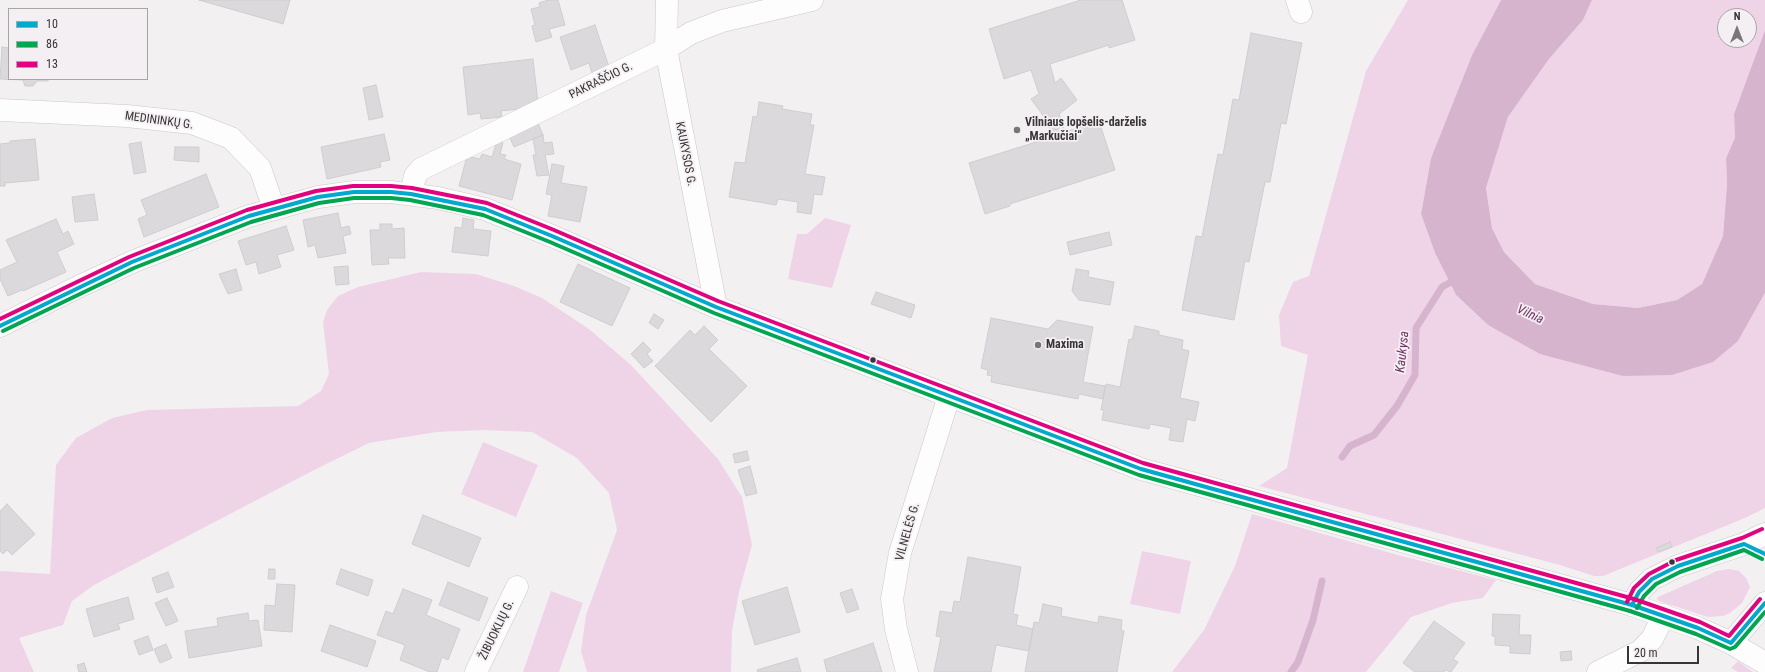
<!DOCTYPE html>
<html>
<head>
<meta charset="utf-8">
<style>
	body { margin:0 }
	#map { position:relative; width:1765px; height:672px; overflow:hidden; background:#f3f0f2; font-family:"Roboto Condensed",sans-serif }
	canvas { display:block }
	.legend { position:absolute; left:8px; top:8px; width:140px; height:72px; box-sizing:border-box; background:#f4eff2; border:1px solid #a8a5a7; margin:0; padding:5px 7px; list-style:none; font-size:12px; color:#373536 }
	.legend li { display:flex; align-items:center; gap:8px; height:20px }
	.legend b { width:20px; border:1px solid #a8a5a7 }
	.north { position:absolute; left:1717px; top:8px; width:40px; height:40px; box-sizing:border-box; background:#f4eff2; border:1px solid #a8a5a7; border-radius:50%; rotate:0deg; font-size:11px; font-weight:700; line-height:16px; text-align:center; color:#373536 }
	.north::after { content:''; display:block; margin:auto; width:14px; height:18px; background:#797678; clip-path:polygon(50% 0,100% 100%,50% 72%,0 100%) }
	.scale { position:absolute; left:1627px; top:646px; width:72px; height:18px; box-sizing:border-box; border:2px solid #373536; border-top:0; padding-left:5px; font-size:12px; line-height:14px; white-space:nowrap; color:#373536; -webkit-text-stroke:3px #f4eff2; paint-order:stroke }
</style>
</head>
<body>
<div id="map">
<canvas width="1765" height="672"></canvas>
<ul class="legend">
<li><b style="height:5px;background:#00a9ce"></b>10</li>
<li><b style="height:5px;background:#00a651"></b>86</li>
<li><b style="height:5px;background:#e5007d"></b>13</li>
</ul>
<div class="north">N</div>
<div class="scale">20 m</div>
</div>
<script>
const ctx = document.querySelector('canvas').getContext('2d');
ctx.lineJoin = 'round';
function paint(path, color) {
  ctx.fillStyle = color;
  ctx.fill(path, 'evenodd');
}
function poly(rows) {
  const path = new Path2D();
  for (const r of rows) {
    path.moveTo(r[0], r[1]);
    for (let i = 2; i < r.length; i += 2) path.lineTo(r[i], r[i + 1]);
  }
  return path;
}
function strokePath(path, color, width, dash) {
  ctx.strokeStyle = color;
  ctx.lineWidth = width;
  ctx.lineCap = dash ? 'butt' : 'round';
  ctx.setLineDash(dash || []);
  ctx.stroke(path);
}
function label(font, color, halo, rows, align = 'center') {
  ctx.font = font + ' "Roboto Condensed",sans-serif';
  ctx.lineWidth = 3.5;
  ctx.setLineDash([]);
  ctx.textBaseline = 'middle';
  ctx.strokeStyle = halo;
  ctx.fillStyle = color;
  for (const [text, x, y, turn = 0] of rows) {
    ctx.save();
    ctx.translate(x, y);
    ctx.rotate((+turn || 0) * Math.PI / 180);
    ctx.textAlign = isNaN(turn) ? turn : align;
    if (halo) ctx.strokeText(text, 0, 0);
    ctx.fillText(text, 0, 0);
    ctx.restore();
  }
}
const green = poly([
	[1408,0,1501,0,1472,55,1431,158,1421,214,1435,253,1456,295,1488,325,1738,341,1765,293,1765,508,1745,518,1603,576,1594,576,1560,565,1259,486,1287,468,1308,355,1281,346,1279,315,1293,282,1309,276,1366,71],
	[1592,0,1765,0,1765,30,1734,114,1735,139,1726,158,1727,184,1723,236,1702,284,1677,300,1638,308,1593,304,1535,284,1504,252,1492,228,1486,188,1508,117,1549,59,1583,20],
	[1725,16,1749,16,1749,40,1725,40],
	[825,218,851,225,832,288,788,279,797,234,807,234],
	[421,272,476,274,514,286,542,298,589,329,631,365,718,459,742,497,752,545,739,592,732,631,731,672,587,672,581,651,586,615,617,530,609,493,577,458,532,432,484,430,436,432,369,443,318,468,94,585,72,601,63,625,19,638,34,672,0,672,0,571,50,574,56,465,76,438,112,418,147,410,298,406,321,391,329,374,323,322,327,310,338,296,358,287],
	[483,442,538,465,516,517,461,494],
	[1252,514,1398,555,1496,580,1483,598,1452,603,1411,617,1366,672,1172,672,1204,630,1235,566],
	[1142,551,1191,561,1180,614,1130,604],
	[1729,569,1739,571,1746,578,1750,587,1742,603,1730,613,1723,616,1708,617,1659,601,1657,599,1658,597,1717,571],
	[551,591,583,603,559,672,523,672],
	[1738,661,1753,672,1738,672,1731,668]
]);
const water = poly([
	[1501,0,1592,0,1583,20,1549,59,1508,117,1486,188,1492,228,1504,252,1535,284,1593,304,1638,308,1677,300,1702,284,1723,236,1727,184,1726,158,1735,138,1734,114,1765,30,1765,293,1738,341,1713,362,1672,375,1623,376,1540,354,1488,325,1456,295,1435,253,1421,214,1431,158,1472,55]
]);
const stream = poly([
	[1342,457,1350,446,1374,435,1397,406,1415,375,1416,328,1442,287,1458,278],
	[1291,672,1298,662,1313,620,1322,581]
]);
const building = poly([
	[199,0,290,0,283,24,199,0],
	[548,0,558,0,565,25,549,29,552,37,536,42,532,26,535,25,531,9,540,7,539,3,548,0],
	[1081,0,1122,0,1135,40,1109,48,1109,45,1050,64,1055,83,1061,78,1077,100,1059,114,1065,132,1099,121,1115,170,1010,204,1010,206,985,214,969,163,1052,137,1047,121,1031,99,1039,94,1031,70,1004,79,989,29,1081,0],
	[595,25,609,67,592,73,589,63,571,70,560,37,595,25],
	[1251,33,1302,43,1286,124,1281,123,1270,182,1265,182,1249,262,1245,261,1234,320,1182,310,1196,236,1202,237,1218,154,1223,155,1233,99,1239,100,1251,33],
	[2,47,9,48,9,79,48,79,48,81,37,81,33,86,25,86,23,80,0,79,2,47],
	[533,59,538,103,528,108,501,111,502,117,481,119,480,113,468,115,463,67,533,59],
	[376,85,383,117,369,120,363,88,376,85],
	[759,102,783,106,782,109,812,114,810,125,814,125,805,174,825,177,822,195,814,194,811,214,797,212,798,202,778,199,776,205,729,197,735,162,745,163,753,116,757,117,759,102],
	[538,123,543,135,514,147,508,134,538,123],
	[384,134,390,160,380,162,381,167,327,179,321,147,384,134],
	[543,135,544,143,552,142,554,154,545,155,549,175,537,176,533,155,536,155,533,139,543,135],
	[35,139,39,180,5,183,5,186,0,186,0,144,10,143,10,141,35,139],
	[497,141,503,143,500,154,506,155,504,159,521,164,512,200,459,186,467,156,480,159,482,154,492,157,497,141],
	[141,142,146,172,134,174,129,144,141,142],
	[175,147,199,147,199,162,174,160,175,147],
	[552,164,564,166,561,183,587,187,580,222,548,216,552,195,546,194,552,164],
	[206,174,219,207,144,237,138,219,147,215,141,200,206,174],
	[94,194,98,220,75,222,72,197,94,194],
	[338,213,341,228,349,226,351,234,343,236,346,253,318,258,315,245,308,247,303,220,338,213],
	[463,218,474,220,473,229,491,231,488,256,452,252,455,227,462,228,463,218],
	[56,219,63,234,68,231,74,244,57,252,66,272,23,291,22,290,8,296,0,279,0,270,17,262,6,240,56,219],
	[380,224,392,224,392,229,404,228,405,258,388,258,389,264,372,265,370,230,380,230,380,224],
	[286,226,294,250,277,255,281,267,259,274,256,262,246,265,238,241,286,226],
	[1109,232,1112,245,1070,255,1067,242,1109,232],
	[578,264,630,288,612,326,560,302,578,264],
	[348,266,349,284,336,285,334,267,348,266],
	[236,269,242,290,228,294,219,274,236,269],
	[1076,269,1089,271,1088,277,1114,282,1110,305,1079,300,1072,291,1076,269],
	[876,292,915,305,911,318,871,304,876,292],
	[654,314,664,320,658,329,649,323,654,314],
	[991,318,1048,329,1057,320,1093,327,1083,382,1105,386,1103,399,1079,394,1078,399,991,382,992,376,987,375,988,370,981,368,991,318],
	[704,326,718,340,709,349,747,386,711,422,655,366,690,330,695,335,704,326],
	[1135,326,1159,331,1159,335,1183,340,1182,349,1189,351,1180,398,1199,402,1195,421,1187,419,1183,442,1169,440,1171,428,1150,424,1149,429,1102,420,1104,410,1101,410,1106,384,1120,387,1129,339,1132,340,1135,326],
	[643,342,651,350,647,354,653,361,644,368,631,354,643,342],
	[747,451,749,460,735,463,733,454,747,451],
	[750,466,757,493,746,496,738,470,750,466],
	[7,504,35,534,12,555,7,550,3,554,0,551,0,511,7,504],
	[423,515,481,538,469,567,412,544,423,515],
	[1670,542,1672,547,1658,552,1656,548,1670,542],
	[968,557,1021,567,1013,614,1018,615,1016,625,1033,629,1029,651,996,645,991,672,934,672,941,637,936,636,940,611,952,613,954,601,960,602,968,557],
	[269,569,275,569,275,579,268,579,269,569],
	[341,569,373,580,368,596,336,584,341,569],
	[168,572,174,587,157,593,152,578,168,572],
	[448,582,488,598,479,621,439,605,448,582],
	[277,584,295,585,292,632,264,630,265,605,275,606,277,584],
	[787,587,800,632,755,645,742,601,787,587],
	[403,589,432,600,426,615,460,629,448,660,442,657,437,672,430,672,400,660,405,645,377,635,386,611,393,614,403,589],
	[852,589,859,609,847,613,840,593,852,589],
	[128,597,134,619,118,624,120,629,94,637,86,609,128,597],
	[167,598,178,621,166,626,155,603,167,598],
	[1043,604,1062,608,1061,616,1098,623,1099,616,1122,620,1121,630,1124,631,1117,672,1025,672,1034,622,1039,623,1043,604],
	[248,613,249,621,258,620,262,646,189,658,185,631,218,626,217,618,248,613],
	[1493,614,1520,615,1519,635,1531,635,1530,654,1510,653,1510,646,1495,645,1495,636,1492,636,1493,614],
	[1434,621,1465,643,1453,659,1458,662,1451,672,1445,670,1444,672,1415,672,1403,663,1434,621],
	[330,625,376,641,367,667,321,651,330,625],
	[148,636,153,650,139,655,134,641,148,636],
	[873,643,882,672,827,672,824,660,873,643],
	[166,644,172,658,160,663,154,649,166,644],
	[1571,651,1572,660,1561,661,1560,652,1571,651],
	[797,658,801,672,758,672,757,670,797,658],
	[84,663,87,672,79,672,77,665,84,663]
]);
const minor = poly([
	[667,0,666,49,716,307],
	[1297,0,1301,12],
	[0,110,127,116,192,123,231,138,260,168,274,209],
	[411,194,415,176,421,169,666,49,691,33,722,21,812,0],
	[1632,605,1639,592,1652,579,1678,566,1744,544,1765,534],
	[1731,643,1765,603],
	[476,672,517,587],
	[907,672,896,629,892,599,900,553,949,396],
	[1598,672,1640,651,1652,639,1664,615]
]);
const tertiary = poly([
	[0,326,78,287,132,262,249,216,318,197,354,192,391,192,438,198,485,209,552,236,716,307,1141,469,1632,605,1698,628,1731,643,1765,663]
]);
const bus1 = poly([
	[0,326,132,262,249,216,318,197,354,192,391,192,411,194,485,209,552,236,716,307,1141,469,1632,605,1698,628,1731,643,1765,603],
	[1632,605,1639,592,1652,579,1678,566,1744,544,1765,554]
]);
const bus2 = poly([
	[3,331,134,268,251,222,319,203,354,198,391,198,410,200,483,215,550,242,714,313,1139,475,1630,611,1696,634,1730,649,1735,647,1765,612],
	[1637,608,1644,596,1656,584,1680,572,1744,550,1762,559]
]);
const bus3 = poly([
	[0,319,129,257,247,210,316,191,353,186,391,186,412,188,487,203,554,230,718,301,1143,463,1634,599,1700,622,1729,636,1760,599],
	[1627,602,1634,588,1649,574,1676,560,1742,538,1762,529]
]);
const markers = [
	[1017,130,4,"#797678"],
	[1038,345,4,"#797678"],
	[873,360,3.5,"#373536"],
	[1672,562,3.5,"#373536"]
];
const streetNames = [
	["PAKRAŠČIO G.",601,81,-26],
	["MEDININKŲ G.",159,121,8],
	["KAUKYSOS G.",685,154,79],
	["VILNELĖS G.",908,532,-74],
	["ŽIBUOKLIŲ G.",497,630,-64]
];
const poiNames = [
	["Vilniaus lopšelis-darželis",1025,123],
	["„Markučiai“",1025,137],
	["Maxima",1046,345]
];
const waterNames = [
	["Vilnia",1530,315,25],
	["Kaukysa",1403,352,-84]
];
paint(green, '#efd4e8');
paint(water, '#d6b4ce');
strokePath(stream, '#d6b4ce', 7);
paint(building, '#dbd9db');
strokePath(building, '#cfcdce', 1);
strokePath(minor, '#cac8c9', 23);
strokePath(tertiary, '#cac8c9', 23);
strokePath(minor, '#fdfdfd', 22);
strokePath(tertiary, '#fdfdfd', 22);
strokePath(bus1, '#00a9ce', 4);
strokePath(bus2, '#00a651', 4);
strokePath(bus3, '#e5007d', 4);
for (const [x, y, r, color] of markers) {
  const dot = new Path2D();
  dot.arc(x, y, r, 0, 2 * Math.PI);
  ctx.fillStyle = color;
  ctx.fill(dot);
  strokePath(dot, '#f4eff2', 1.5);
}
label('12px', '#373536', '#f4eff2', streetNames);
label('bold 12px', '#373536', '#f4eff2', poiNames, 'left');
label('italic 13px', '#6d3362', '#f4eff2', waterNames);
</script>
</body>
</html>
